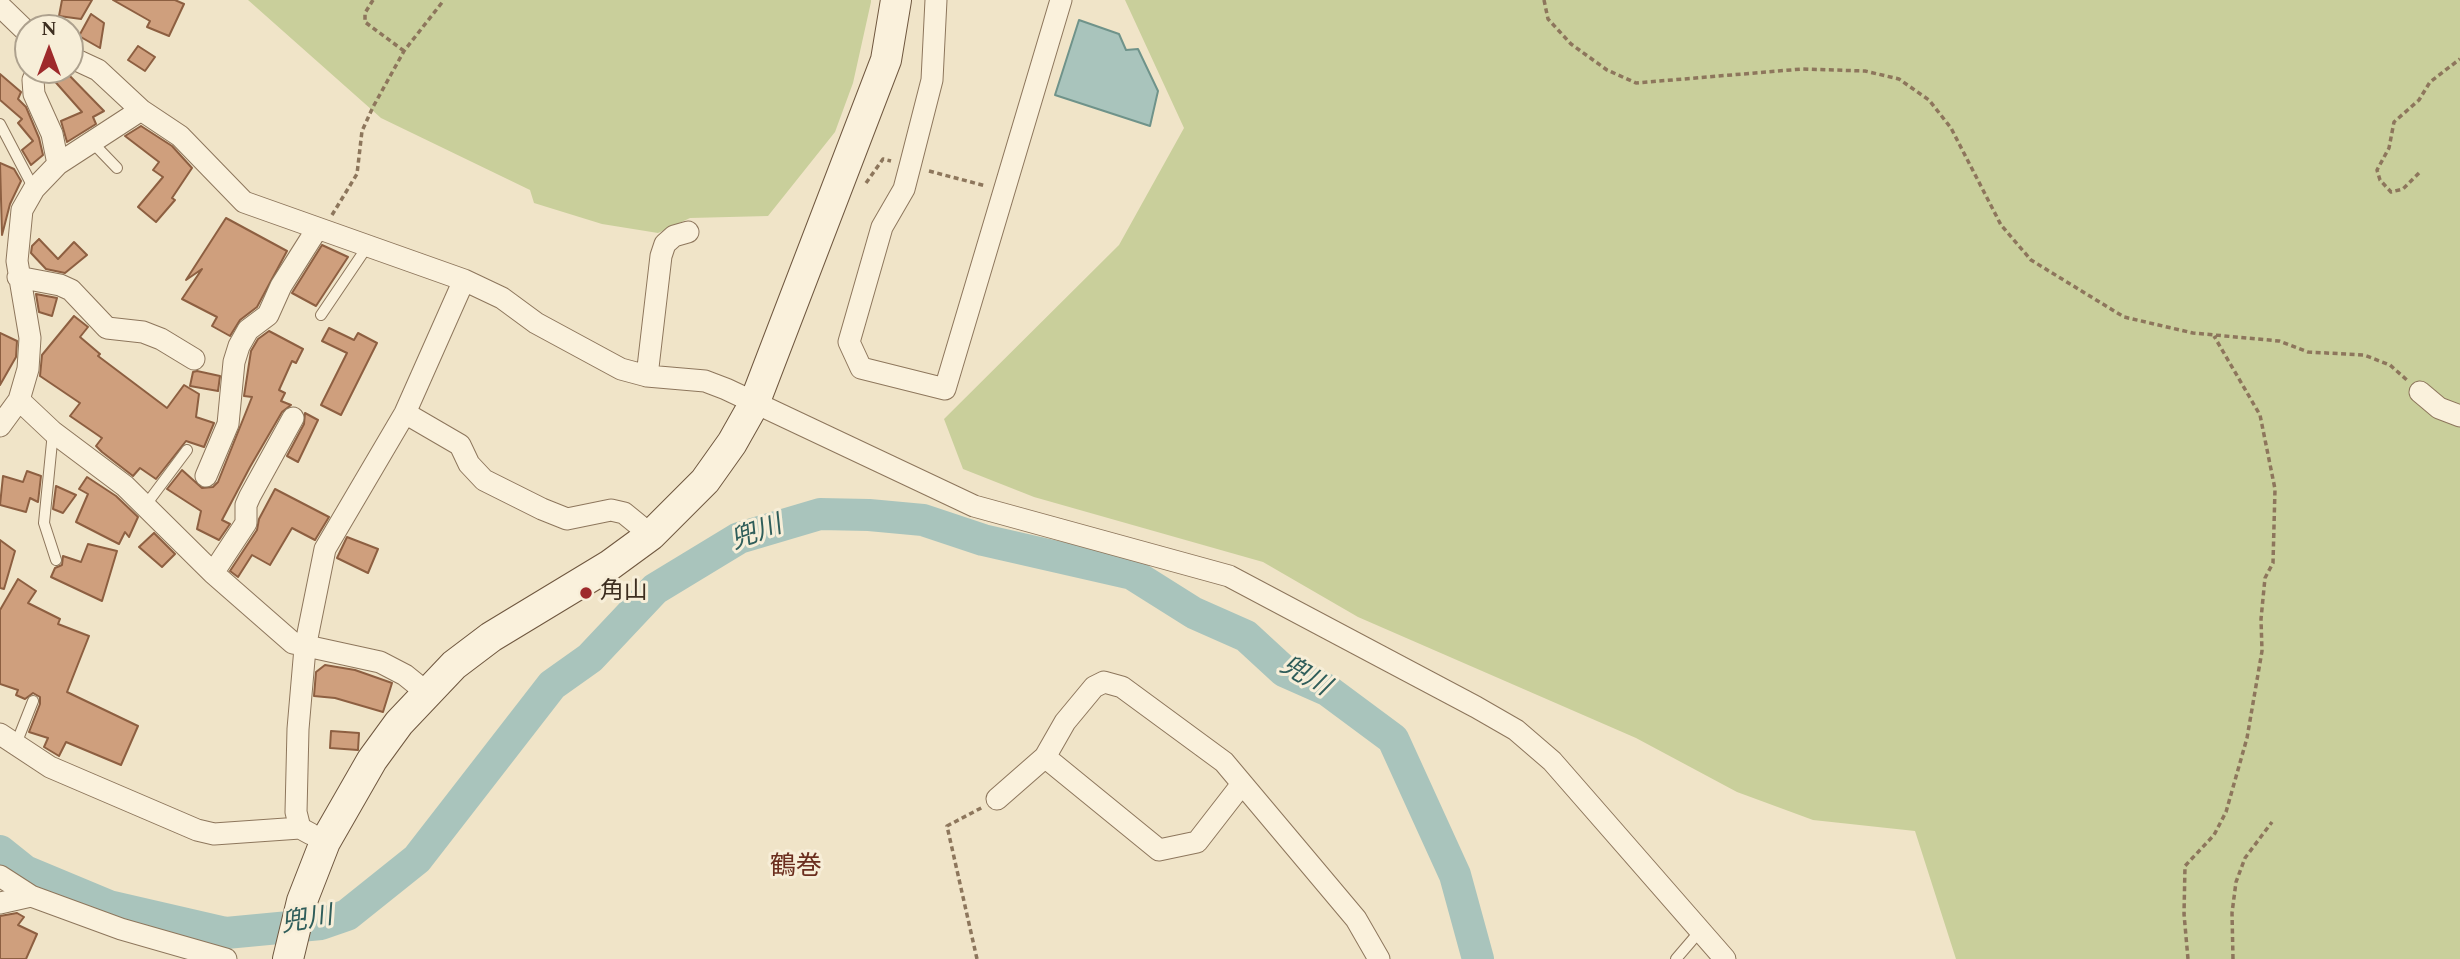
<!DOCTYPE html>
<html>
<head>
<meta charset="utf-8">
<style>
	body { margin:0 }
	#map { position:relative; width:2460px; height:959px; overflow:hidden; background:#f0e4c8; font-family:Spectral,serif }
	canvas { display:block }
	.north { position:absolute; left:14px; top:14px; width:70px; height:70px; box-sizing:border-box; background:#f7eed8; border:2px solid #ada18e; border-radius:50%; rotate:0deg; font-size:19px; font-weight:700; line-height:28px; text-align:center; color:#3d2e20 }
	.north::after { content:''; display:block; margin:auto; width:24px; height:32px; background:#9e2a2b; clip-path:polygon(50% 0,100% 100%,50% 72%,0 100%) }
</style>
</head>
<body>
<div id="map">
<canvas width="2460" height="959"></canvas>
<div class="north">N</div>
</div>
<script>
const ctx = document.querySelector('canvas').getContext('2d');
ctx.lineJoin = 'round';
function paint(path, color) {
  ctx.fillStyle = color;
  ctx.fill(path, 'evenodd');
}
function poly(rows) {
  const path = new Path2D();
  for (const r of rows) {
    path.moveTo(r[0], r[1]);
    for (let i = 2; i < r.length; i += 2) path.lineTo(r[i], r[i + 1]);
  }
  return path;
}
function strokePath(path, color, width, dash) {
  ctx.strokeStyle = color;
  ctx.lineWidth = width;
  ctx.lineCap = dash ? 'butt' : 'round';
  ctx.setLineDash(dash || []);
  ctx.stroke(path);
}
function label(font, color, halo, rows, align = 'center') {
  ctx.font = font + ' Spectral,"Noto Sans JP",serif';
  ctx.lineWidth = 6;
  ctx.setLineDash([]);
  ctx.textBaseline = 'middle';
  ctx.strokeStyle = halo;
  ctx.fillStyle = color;
  for (const [text, x, y, turn = 0] of rows) {
    ctx.save();
    ctx.translate(x, y);
    ctx.rotate((+turn || 0) * Math.PI / 180);
    ctx.textAlign = isNaN(turn) ? turn : align;
    if (halo) ctx.strokeText(text, 0, 0);
    ctx.fillText(text, 0, 0);
    ctx.restore();
  }
}
const green = poly([
	[248,0,871,0,871,2,853,83,835,132,768,216,690,218,658,233,602,224,534,203,530,190,381,118],
	[1125,0,2460,0,2460,959,1956,959,1915,831,1813,820,1737,792,1636,738,1358,617,1263,562,1034,497,963,469,944,419,1119,245,1184,128]
]);
const water = poly([
	[1079,20,1119,34,1126,50,1138,49,1158,91,1150,126,1055,95,1079,20]
]);
const river = poly([
	[0,851,25,871,109,906,226,933,321,924,347,915,417,859,552,685,590,658,655,589,739,538,820,514,869,515,923,520,983,540,1132,574,1194,613,1246,636,1284,671,1327,690,1393,739,1455,875,1478,959]
]);
const building = poly([
	[62,0,92,0,81,19,59,16,62,0],
	[113,0,175,0,184,4,169,36,147,27,150,21,113,0],
	[91,14,104,23,100,48,79,36,91,14],
	[138,46,155,57,145,71,128,60,138,46],
	[58,70,64,70,104,111,93,117,96,124,67,142,61,121,82,112,51,77,58,70],
	[0,74,21,92,18,99,26,107,39,138,43,155,31,165,22,150,33,141,18,123,22,119,0,100,0,74],
	[141,126,172,146,192,168,172,198,175,200,156,222,138,207,163,177,153,170,159,162,125,136,141,126],
	[0,163,14,169,21,181,10,204,2,235,0,163],
	[226,218,287,251,257,307,240,320,230,336,212,326,217,317,182,299,202,269,186,280,226,218],
	[39,239,58,259,74,242,87,255,65,273,46,269,31,253,32,246,39,239],
	[322,245,348,257,316,306,292,293,322,245],
	[36,294,57,298,52,316,39,312,36,294],
	[74,316,88,327,80,337,100,354,98,356,167,408,184,385,199,394,196,417,214,423,204,447,186,441,156,479,140,468,133,476,102,452,96,446,102,438,70,416,80,403,40,376,42,355,74,316],
	[329,328,354,340,358,333,377,343,341,415,321,405,347,353,322,341,329,328],
	[269,331,303,349,296,363,292,361,279,390,285,393,281,401,291,405,282,412,250,467,222,520,230,524,219,540,197,529,201,511,167,489,182,470,202,488,213,487,218,482,252,397,244,396,251,351,258,339,269,331],
	[0,333,17,341,16,357,0,385,0,333],
	[197,371,220,376,218,391,190,386,193,372,197,371],
	[305,413,318,420,298,462,287,456,304,424,305,413],
	[27,471,41,476,38,502,30,498,26,512,0,505,3,476,23,482,27,471],
	[87,477,116,496,138,517,129,537,125,532,119,544,76,522,88,494,79,489,87,477],
	[56,486,76,495,63,513,53,509,56,486],
	[275,489,329,517,315,540,292,528,270,565,252,555,238,577,230,571,257,530,259,519,275,489],
	[154,533,175,554,162,567,139,547,154,533],
	[347,537,378,549,368,573,337,558,347,537],
	[0,540,15,551,4,589,0,588,0,540],
	[88,544,117,551,102,601,51,577,55,568,62,565,63,556,81,562,88,544],
	[18,579,36,591,28,603,60,619,58,624,89,636,67,692,138,726,121,765,66,742,59,756,44,747,48,738,29,732,40,704,40,697,33,693,25,699,16,695,18,690,0,684,0,610,18,579],
	[325,665,355,670,392,683,383,712,335,698,314,696,316,672,325,665],
	[331,731,359,733,358,750,330,748,331,731],
	[17,913,24,917,18,925,37,934,26,959,0,959,0,916,17,913]
]);
const path = poly([
	[373,0,365,13,365,22,404,51],
	[1544,0,1548,19,1571,44,1607,70,1636,83,1802,69,1865,71,1899,79,1929,100,1951,128,2001,225,2031,260,2124,317,2193,333,2279,341,2308,352,2364,355,2390,365,2408,381],
	[929,171,986,186],
	[2419,173,2403,189,2391,192,2380,180,2377,170,2389,148,2394,122,2419,100,2430,82,2460,59],
	[866,183,883,159,891,161],
	[332,215,357,174,362,131,373,107,404,51,444,0],
	[977,959,947,826,983,807],
	[2188,959,2184,914,2185,866,2214,835,2226,812,2247,738,2262,651,2261,619,2265,578,2273,563,2275,489,2260,415,2214,336],
	[2233,959,2232,913,2236,882,2245,858,2272,822]
]);
const lane = poly([
	[0,124,34,189],
	[91,141,117,168],
	[321,315,367,247],
	[53,432,44,523,56,560],
	[145,506,187,450],
	[16,744,33,701],
	[1676,959,1700,931]
]);
const street = poly([
	[936,0,932,80,910,166,904,189,882,227,849,342,861,368,945,389,1061,0],
	[0,6,28,33],
	[70,57,98,70,141,110,180,136,244,202,464,280,502,298,536,323,621,369,647,376,705,381,726,389,974,506,1229,576,1476,707,1516,730,1552,761,1725,959],
	[38,70,33,80,34,94,52,134,58,164],
	[18,277,60,285,71,290,107,328,143,332,161,339,194,359],
	[647,376,661,256,665,244,674,236,688,232],
	[2420,392,2439,408,2460,416],
	[19,400,53,432,125,486,213,573,293,643,380,662,405,675,426,692],
	[405,413,460,445,469,464,484,480,542,509,567,519,611,510,624,513,651,535],
	[0,426,19,400,28,369,30,338,17,261,22,210,34,189,58,164,141,110],
	[206,476,228,424,234,362,239,346,248,330,268,315,281,286,317,229],
	[213,573,246,523,246,505,250,496,293,418],
	[0,734,50,767,197,830,214,834,300,828,311,834],
	[1045,757,1159,850,1197,842,1242,784],
	[997,799,1045,757,1065,722,1094,687,1104,682,1122,687,1224,762,1356,919,1379,959],
	[300,828,296,812,298,729,305,648,325,549,405,413,464,280],
	[0,876,31,896],
	[0,903,31,896,121,929,226,959]
]);
const secondary = poly([
	[288,959,302,901,325,842,372,760,399,723,454,665,491,637,610,565,651,535,705,481,732,443,754,404,886,60,896,0]
]);
const markers = [
	[586,593,7,"#9e2a2b"]
];
const poiNames = [
	["角山",600,593]
];
const waterNames = [
	["兜川",757,535,-20],
	["兜川",1304,678,30],
	["兜川",307,922,-10]
];
const neighbourhoodNames = [
	["鶴巻",796,869]
];
paint(green, '#c9cf9b');
paint(water, '#a9c4bc');
strokePath(water, '#6f938a', 2);
strokePath(river, '#a9c4bc', 32);
paint(building, '#cf9f7d');
strokePath(building, '#8d5f41', 2);
strokePath(lane, '#8d765c', 12);
strokePath(street, '#8d765c', 23);
strokePath(secondary, '#6f573f', 32);
strokePath(path, '#8d765c', 3.5, [5, 3.5]);
strokePath(lane, '#faf1dc', 10);
strokePath(street, '#faf1dc', 21);
strokePath(secondary, '#faf1dc', 30);
for (const [x, y, r, color] of markers) {
  const dot = new Path2D();
  dot.arc(x, y, r, 0, 2 * Math.PI);
  ctx.fillStyle = color;
  ctx.fill(dot);
  strokePath(dot, '#f7eed8', 2.5);
}
label('24px', '#3d2e20', '#f7eed8', poiNames, 'left');
label('italic 26px', '#2f5d5a', '#f7eed8', waterNames);
label('26px', '#6b2e1e', '#f7eed8', neighbourhoodNames);
</script>
</body>
</html>
